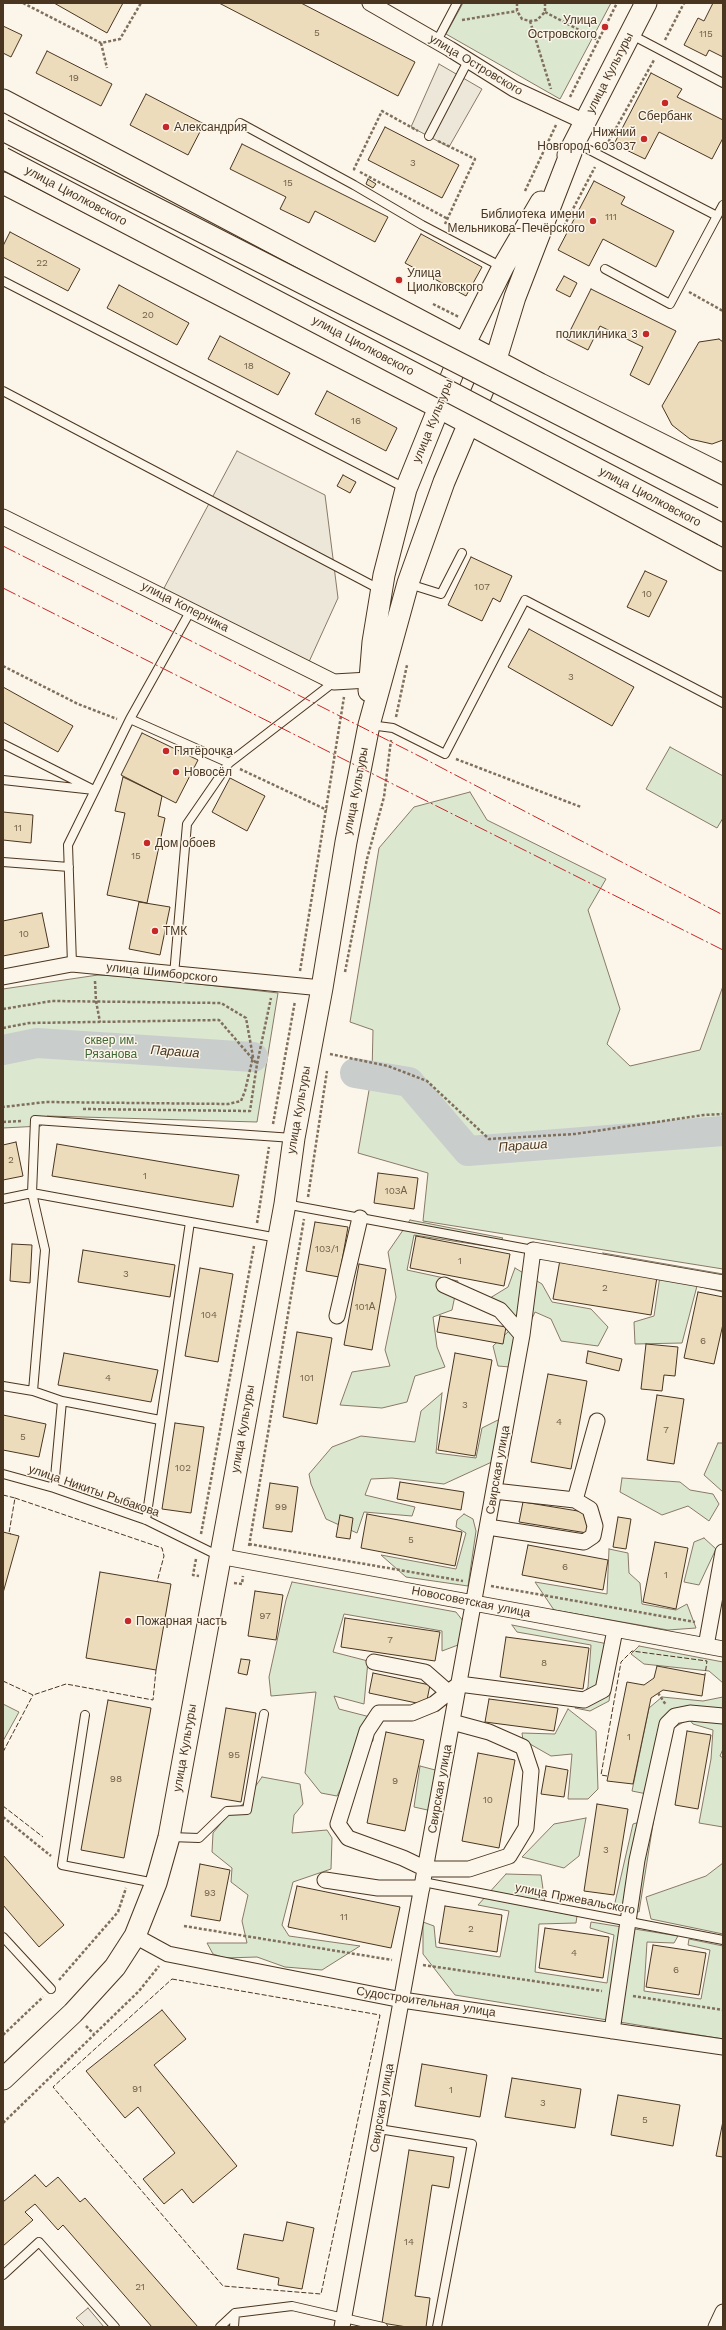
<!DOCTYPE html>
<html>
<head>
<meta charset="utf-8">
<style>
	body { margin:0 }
	#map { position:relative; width:726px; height:2330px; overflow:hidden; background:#fbf6e9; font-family:"Work Sans",sans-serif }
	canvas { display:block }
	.frame { position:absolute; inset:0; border:4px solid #4a3520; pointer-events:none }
</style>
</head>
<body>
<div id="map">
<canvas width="726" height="2330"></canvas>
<div class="frame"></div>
</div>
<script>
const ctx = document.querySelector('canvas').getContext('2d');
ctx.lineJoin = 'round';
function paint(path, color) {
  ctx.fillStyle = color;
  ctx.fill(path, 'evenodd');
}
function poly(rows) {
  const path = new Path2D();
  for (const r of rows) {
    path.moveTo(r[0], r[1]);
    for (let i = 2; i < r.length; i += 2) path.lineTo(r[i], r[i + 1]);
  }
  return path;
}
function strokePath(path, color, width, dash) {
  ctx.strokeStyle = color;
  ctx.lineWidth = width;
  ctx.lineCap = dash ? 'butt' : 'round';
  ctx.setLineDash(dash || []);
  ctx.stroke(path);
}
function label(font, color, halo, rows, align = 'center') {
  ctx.font = font + ' "Work Sans",sans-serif';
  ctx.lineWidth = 3;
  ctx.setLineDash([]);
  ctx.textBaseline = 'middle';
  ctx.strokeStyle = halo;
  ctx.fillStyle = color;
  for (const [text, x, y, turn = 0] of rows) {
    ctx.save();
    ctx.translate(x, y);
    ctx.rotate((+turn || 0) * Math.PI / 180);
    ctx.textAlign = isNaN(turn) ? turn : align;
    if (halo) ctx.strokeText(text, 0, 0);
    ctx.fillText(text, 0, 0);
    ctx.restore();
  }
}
const green = poly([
	[463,3,611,3,560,99,446,34,463,3],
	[670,747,723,776,723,818,717,828,646,789,670,747],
	[470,792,487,820,606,879,588,910,620,1009,607,1044,630,1066,700,1050,723,986,723,1127,468,1149,411,1080,372,1073,373,1030,350,1022,379,848,414,807,470,792],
	[98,975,137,977,278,993,257,1122,47,1116,41,1126,3,1128,3,989,98,975],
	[371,1079,408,1084,467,1153,723,1132,723,1269,423,1221,428,1173,358,1153,371,1079],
	[410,1220,503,1238,492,1247,414,1235,407,1270,458,1281,452,1310,433,1317,437,1347,445,1367,415,1376,407,1402,382,1408,340,1405,352,1372,390,1366,385,1350,396,1297,388,1252,410,1220],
	[603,1253,723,1274,723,1292,697,1286,682,1343,635,1344,634,1322,654,1316,660,1276,609,1266,603,1253],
	[515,1268,542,1284,552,1302,591,1309,608,1327,598,1346,561,1341,551,1319,535,1312,510,1367,498,1366,493,1346,510,1330,490,1298,508,1287,515,1268],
	[442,1393,436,1453,476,1458,482,1428,502,1418,494,1461,444,1484,392,1478,371,1479,365,1495,415,1507,412,1516,364,1512,357,1533,326,1519,311,1484,309,1474,332,1447,361,1436,415,1442,421,1411,442,1393],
	[718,1443,723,1443,723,1492,704,1475,718,1443],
	[622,1478,680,1482,690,1490,713,1494,719,1504,709,1521,688,1506,662,1515,620,1492,622,1478],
	[464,1514,473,1519,476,1531,468,1586,406,1577,381,1555,456,1569,466,1533,456,1527,457,1520,464,1514],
	[704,1538,716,1549,699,1585,684,1582,694,1542,704,1538],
	[609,1549,628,1553,629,1573,640,1583,642,1604,676,1610,687,1604,696,1628,668,1630,554,1610,535,1582,607,1594,609,1549],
	[292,1582,456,1612,463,1621,458,1645,442,1651,442,1631,344,1614,333,1652,368,1661,364,1704,334,1696,339,1709,374,1718,373,1741,358,1754,337,1796,321,1793,305,1773,316,1692,271,1696,269,1677,286,1600,292,1582],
	[512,1625,608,1644,615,1661,609,1701,590,1711,575,1708,588,1687,591,1645,517,1632,512,1625],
	[639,1646,723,1662,723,1683,709,1671,644,1664,631,1654,639,1646],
	[662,1697,703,1701,723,1697,723,1749,720,1756,723,1758,723,1827,699,1823,711,1759,713,1730,693,1724,689,1719,673,1728,647,1794,632,1791,649,1708,662,1697],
	[3,1704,19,1712,3,1741,3,1704],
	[568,1709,596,1731,598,1789,588,1799,568,1799,572,1754,551,1756,523,1740,522,1733,555,1734,568,1709],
	[420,1766,439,1771,432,1811,414,1807,420,1766],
	[262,1777,300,1784,303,1804,294,1815,292,1833,327,1830,332,1838,331,1869,293,1882,282,1925,289,1936,360,1946,322,1970,285,1967,257,1957,225,1958,213,1954,207,1943,247,1943,242,1921,248,1895,231,1882,232,1868,212,1852,213,1833,226,1817,243,1804,262,1777],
	[586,1818,579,1856,564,1868,522,1857,554,1824,586,1818],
	[654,1818,639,1912,614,1907,633,1824,654,1818],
	[723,1863,723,1934,651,1919,646,1897,706,1876,723,1863],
	[506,1874,541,1875,546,1910,577,1916,576,1923,539,1924,535,1972,607,1983,614,1935,590,1928,591,1922,678,1936,674,1943,647,1942,644,1991,701,1999,710,1950,688,1945,689,1939,723,1946,723,2039,455,1995,423,1954,423,1922,434,1926,436,1947,500,1957,509,1911,478,1905,506,1874]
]);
const parking = poly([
	[439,64,482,89,449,147,411,127,439,64],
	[237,451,325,495,338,598,308,664,163,590,237,451],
	[88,2308,104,2327,85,2327,76,2318,88,2308]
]);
const river = poly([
	[3,1050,37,1043,253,1057],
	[355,1073,409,1082,468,1151,723,1131]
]);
const building = poly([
	[54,3,123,3,107,33,54,3],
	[219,3,301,3,415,62,398,96,219,3],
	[713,3,723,3,723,57,709,50,706,56,684,45,698,18,704,21,713,3],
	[3,26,22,35,11,57,3,53,3,26],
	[47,51,112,84,101,106,36,73,47,51],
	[651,73,682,89,677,97,723,120,723,138,712,159,659,132,645,159,614,144,651,73],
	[146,94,204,124,188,155,130,125,146,94],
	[385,127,459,165,442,198,368,160,385,127],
	[242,144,388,217,375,242,315,211,309,223,280,209,286,197,230,169,242,144],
	[368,179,376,184,373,188,366,184,368,179],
	[594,181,625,197,621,204,674,231,656,267,603,239,589,266,558,250,594,181],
	[10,232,80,269,68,291,3,257,3,246,10,232],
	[421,234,482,267,466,296,405,263,421,234],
	[564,276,577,283,570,297,556,290,564,276],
	[119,285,189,323,177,345,107,308,119,285],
	[591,289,676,331,649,385,630,375,643,347,600,326,588,350,566,339,591,289],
	[220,336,290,373,278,395,208,359,220,336],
	[719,339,723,342,723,440,712,444,690,439,672,425,662,406,699,342,719,339],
	[327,391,397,428,386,451,315,414,327,391],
	[343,475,356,482,350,493,337,486,343,475],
	[471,557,512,576,500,602,493,598,482,621,448,605,471,557],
	[645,571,667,581,649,617,627,607,645,571],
	[529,629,634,687,612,726,508,667,529,629],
	[3,687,73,726,58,752,3,722,3,687],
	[142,733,198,760,176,803,121,775,142,733],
	[123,777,162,796,158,816,165,818,147,903,107,895,125,813,115,811,123,777],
	[230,778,265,796,247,831,212,812,230,778],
	[3,812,33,815,31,843,3,840,3,812],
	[139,902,170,907,160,955,129,949,139,902],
	[42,913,49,947,3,956,3,921,42,913],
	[16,1142,23,1176,3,1180,3,1145,16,1142],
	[57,1144,239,1175,233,1207,52,1176,57,1144],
	[378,1173,418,1178,414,1209,374,1203,378,1173],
	[315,1222,348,1227,339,1277,306,1271,315,1222],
	[416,1236,510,1254,504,1286,410,1268,416,1236],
	[12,1244,32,1245,30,1283,10,1281,12,1244],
	[83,1250,175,1265,170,1297,78,1282,83,1250],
	[560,1260,657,1277,651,1315,553,1299,560,1260],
	[359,1264,386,1269,372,1350,344,1345,359,1264],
	[200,1268,233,1274,218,1362,185,1356,200,1268],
	[698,1292,723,1297,723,1324,714,1364,684,1358,698,1292],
	[440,1316,506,1327,503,1344,437,1332,440,1316],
	[297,1332,332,1338,317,1424,283,1417,297,1332],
	[646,1344,678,1347,675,1376,664,1375,662,1391,641,1389,646,1344],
	[588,1351,622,1359,619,1371,586,1363,588,1351],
	[64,1353,158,1370,151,1402,58,1385,64,1353],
	[455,1353,492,1360,475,1456,438,1450,455,1353],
	[548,1374,587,1381,571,1469,531,1462,548,1374],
	[657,1395,684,1399,674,1464,647,1460,657,1395],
	[3,1415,46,1424,39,1457,3,1450,3,1415],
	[175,1423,204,1427,191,1513,162,1509,175,1423],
	[400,1482,464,1492,461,1510,397,1499,400,1482],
	[270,1483,298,1487,292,1532,263,1528,270,1483],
	[523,1502,590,1513,587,1533,519,1522,523,1502],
	[367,1514,462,1532,455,1566,361,1548,367,1514],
	[340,1515,353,1518,350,1539,336,1537,340,1515],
	[618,1517,631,1519,626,1549,613,1547,618,1517],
	[3,1532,19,1536,3,1593,3,1532],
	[655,1542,688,1548,676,1609,643,1602,655,1542],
	[528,1545,608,1560,603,1590,522,1575,528,1545],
	[100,1572,171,1584,156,1670,86,1658,100,1572],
	[255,1591,283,1595,276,1640,248,1636,255,1591],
	[345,1618,440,1632,435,1661,341,1647,345,1618],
	[506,1637,589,1648,583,1689,500,1677,506,1637],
	[241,1659,250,1660,247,1675,238,1673,241,1659],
	[657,1666,705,1675,702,1696,663,1690,651,1698,633,1784,607,1781,627,1682,644,1685,654,1678,657,1666],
	[373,1673,430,1685,426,1705,369,1693,373,1673],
	[489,1699,558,1708,554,1731,485,1722,489,1699],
	[108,1700,151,1708,124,1858,81,1850,108,1700],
	[226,1708,256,1713,241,1802,211,1797,226,1708],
	[687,1731,711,1735,698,1809,675,1805,687,1731],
	[386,1732,424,1740,405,1831,367,1823,386,1732],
	[478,1753,515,1760,499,1848,462,1841,478,1753],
	[546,1766,568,1770,564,1797,541,1794,546,1766],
	[597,1804,628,1809,614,1895,584,1891,597,1804],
	[3,1855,64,1925,39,1947,3,1905,3,1855],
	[200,1864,230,1870,220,1921,191,1916,200,1864],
	[297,1886,400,1907,391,1948,288,1927,297,1886],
	[445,1906,502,1915,497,1952,439,1943,445,1906],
	[545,1928,609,1937,603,1978,539,1968,545,1928],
	[653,1945,706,1953,699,1995,646,1987,653,1945],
	[162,2010,186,2039,154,2065,237,2166,193,2203,182,2189,164,2204,143,2179,175,2153,138,2107,125,2118,86,2071,162,2010],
	[422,2064,487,2075,480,2117,415,2106,422,2064],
	[512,2078,581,2089,575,2128,505,2117,512,2078],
	[618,2095,680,2105,673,2146,611,2135,618,2095],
	[723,2121,723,2157,716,2156,723,2121],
	[409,2150,454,2157,449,2188,432,2185,415,2296,430,2298,426,2327,407,2327,382,2323,409,2150],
	[35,2175,46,2187,58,2177,80,2202,85,2198,198,2327,152,2327,63,2225,58,2230,35,2204,25,2212,33,2220,3,2246,3,2202,35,2175],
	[287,2222,314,2228,302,2289,278,2285,279,2278,237,2269,244,2234,283,2241,287,2222]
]);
const path = poly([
	[23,3,101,43,120,39,141,3],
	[517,3,517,11,522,19,530,21,537,20,545,12,545,3],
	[545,12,598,40],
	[462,20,517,11],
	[530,21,551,89],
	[665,40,684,3],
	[101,43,107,68],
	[570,97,617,3],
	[438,141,475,159,445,224],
	[606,146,654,60],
	[355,170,354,169,382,111,418,131],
	[360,172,448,219],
	[525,191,556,125],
	[564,226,595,167],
	[689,292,723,311],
	[433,304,459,317],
	[3,666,78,704,117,719],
	[396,717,407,665],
	[456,759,581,807],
	[240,769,327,810],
	[300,971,344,697],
	[345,972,367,859,384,797,391,740],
	[95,981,96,1001,100,1022],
	[3,1009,52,1001,221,1003,246,1018,253,1057,245,1091,241,1101,228,1104,46,1102,3,1107],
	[3,1028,29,1023,219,1020,257,1064,271,998],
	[330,1054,388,1066,427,1081,489,1139,575,1134,704,1115,723,1114],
	[83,1109,250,1111,257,1064],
	[3,1122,22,1121],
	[273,1124,295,1001],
	[308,1197,327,1071],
	[257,1223,269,1147],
	[201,1534,254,1246],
	[249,1544,463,1581],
	[249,1546,304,1219],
	[196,1559,193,1575,199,1576],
	[234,1583,242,1584,243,1576],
	[491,1586,695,1622],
	[658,1693,666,1705],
	[3,1817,51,1856],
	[184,1926,392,1960],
	[423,1965,602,1991],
	[59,1980,118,1912,126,1888],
	[633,1996,723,2010],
	[86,2026,94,2034],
	[3,2035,43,1997],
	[3,2123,139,1991,159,1966]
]);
const lane = poly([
	[630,34,723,83],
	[437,41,457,3],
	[240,123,354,185,422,225,502,267],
	[429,136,468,61],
	[576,143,717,216,723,205],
	[605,269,670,304,717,216],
	[3,281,405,488],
	[3,391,381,590],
	[409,584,441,594,462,553],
	[130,719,191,610],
	[370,725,393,728,445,754,525,600,723,703],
	[3,744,94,790,3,780],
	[3,862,69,867],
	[72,964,68,845,130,719,229,763],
	[174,975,187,824,229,763,334,682],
	[3,1199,32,1193,278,1238],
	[285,1204,533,1250],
	[3,1386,33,1391,62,1401,54,1488],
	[33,1391,45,1250,32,1193,35,1120,293,1138],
	[62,1401,160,1420],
	[3,1474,54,1488,146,1520,219,1556],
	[146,1520,190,1222],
	[85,1715,62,1865,155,1883],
	[170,1837,199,1838,227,1811,247,1810,264,1714],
	[423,1882,723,1940],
	[3,1937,51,1989],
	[379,2129,472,2144,437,2327],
	[3,2275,39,2242,115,2327],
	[220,2327,235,2313,292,2306,383,2327],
	[234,2327,235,2313]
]);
const street = poly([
	[370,3,450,49,514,89,585,122],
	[3,517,334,682,369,680],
	[3,977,72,964,322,988],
	[444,1285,500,1310,522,1335],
	[337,1316,360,1218],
	[575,1500,597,1421],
	[488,1527,584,1542,593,1536,595,1526,590,1509,575,1500,494,1491],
	[219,1556,723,1649],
	[706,1646,723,1552],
	[374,1662,425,1672,449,1693],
	[452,1722,489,1732,523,1747,531,1771,526,1828,509,1856,469,1869,426,1869,403,1858,348,1838,338,1824,367,1731,379,1713,412,1713,434,1704,459,1684,584,1700,603,1690,615,1630],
	[325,1880,378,1888,422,1888],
	[135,1936,168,1954,402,2000,723,2047],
	[612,2031,637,1860,667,1724,675,1716,690,1713,723,1716],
	[342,2327,522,1335,533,1250,723,1283],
	[716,2327,723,2312]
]);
const secondary = poly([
	[3,100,540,384,723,475],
	[568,155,646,3],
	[3,183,438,407,723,560],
	[369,691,373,642,384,575,406,489,465,343,503,267,541,202],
	[3,2079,73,2013,115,1967,135,1936,156,1883,169,1837,285,1204,294,1138,322,988,346,842,369,725,408,583,444,482,496,359,515,297,575,142]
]);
const secondaryBridge = poly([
	[3,130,723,498],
	[3,158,723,535]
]);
const fence = poly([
	[3,1495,15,1498,9,1533,11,1534],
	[15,1498,162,1548,164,1556,157,1582],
	[3,1681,33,1695,66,1684,153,1700,156,1670],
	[3,1752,33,1695],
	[607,1776,601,1775,621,1662,632,1651,707,1661,705,1675],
	[3,1806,43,1837],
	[172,1979,380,2015,321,2294,223,2286,53,2087,172,1979]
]);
const power = poly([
	[3,546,421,757,723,915],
	[3,588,723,950]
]);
const markers = [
	[605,27,4,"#c62828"],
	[665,103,4,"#c62828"],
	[166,127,4,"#c62828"],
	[644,139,4,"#c62828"],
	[593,221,4,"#c62828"],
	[399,280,4,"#c62828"],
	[646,334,4,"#c62828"],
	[166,751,4,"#c62828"],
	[176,772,4,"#c62828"],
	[147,843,4,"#c62828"],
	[155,931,4,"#c62828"],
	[128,1621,4,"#c62828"]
];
const numberNames = [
	["5",317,33],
	["115",706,34],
	["19",74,78],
	["3",413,163],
	["15",288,183],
	["111",611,217],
	["22",42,263],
	["20",148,315],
	["18",249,366],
	["16",356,421],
	["107",482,587],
	["10",647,594],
	["3",571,677],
	["11",18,828],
	["15",136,856],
	["10",24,934],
	["2",11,1160],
	["1",145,1176],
	["103А",396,1191],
	["103/1",327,1249],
	["1",460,1261],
	["3",126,1274],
	["2",605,1288],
	["101А",365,1307],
	["104",209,1315],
	["6",703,1341],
	["4",108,1378],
	["101",307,1378],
	["3",465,1405],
	["4",559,1422],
	["7",666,1430],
	["5",23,1437],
	["102",183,1468],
	["99",281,1507],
	["5",411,1540],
	["6",565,1567],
	["1",666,1575],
	["97",265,1616],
	["7",390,1640],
	["8",544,1663],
	["1",629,1737],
	["95",234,1755],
	["98",116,1779],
	["9",395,1781],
	["10",488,1800],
	["3",606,1850],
	["93",210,1893],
	["11",344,1917],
	["2",471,1929],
	["4",574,1953],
	["6",676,1970],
	["91",137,2089],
	["1",451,2090],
	["3",543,2103],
	["5",645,2120],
	["14",409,2242],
	["21",140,2287]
];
const poiNames = [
	["Улица",597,20,"right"],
	["Островского",597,34,"right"],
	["Сбербанк",665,116,"center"],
	["Александрия",174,127],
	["Нижний",636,132,"right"],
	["Новгород 603037",636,146,"right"],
	["Библиотека имени",585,214,"right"],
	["Мельникова-Печёрского",585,228,"right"],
	["Улица",407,273],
	["Циолковского",407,287],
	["поликлиника 3",638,334,"right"],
	["Пятёрочка",174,751],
	["Новосёл",184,772],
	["Дом обоев",155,843],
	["ТМК",163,931],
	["Пожарная часть",136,1621]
];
const streetNames = [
	["улица Островского",476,65,31],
	["улица Культуры",610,73,-63],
	["улица Циолковского",76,196,28],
	["улица Циолковского",363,346,28],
	["улица Культуры",433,421,-68],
	["улица Циолковского",650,497,28],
	["улица Коперника",185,607,27],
	["улица Культуры",356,791,-79],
	["улица Шимборского",162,973,6],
	["улица Культуры",299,1110,-80],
	["улица Культуры",243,1429,-80],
	["Свирская улица",498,1470,-80],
	["улица Никиты Рыбакова",94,1491,19],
	["Новосоветская улица",471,1602,11],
	["улица Культуры",185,1748,-80],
	["Свирская улица",440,1789,-80],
	["улица Пржевальского",575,1899,11],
	["Судостроительная улица",426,2002,9],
	["Свирская улица",382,2108,-80]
];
const parkNames = [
	["сквер им.",111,1040],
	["Рязанова",111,1054]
];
const waterNames = [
	["Параша",175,1052,4],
	["Параша",523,1146,-4]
];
paint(green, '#dce7d0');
strokePath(green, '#887966', 1);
paint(parking, '#ede7d9');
strokePath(parking, '#887966', 1);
strokePath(river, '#c9cecd', 30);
paint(building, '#ecdcbc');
strokePath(building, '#4a3520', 1);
strokePath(lane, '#4a3520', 10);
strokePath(street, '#4a3520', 17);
strokePath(secondary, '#4a3520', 23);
strokePath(path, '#7f6f5c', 2.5, [3, 2]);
strokePath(lane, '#fbf6e9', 8);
strokePath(street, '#fbf6e9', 15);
strokePath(secondary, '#fbf6e9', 21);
strokePath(secondaryBridge, '#4a3520', 23, []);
strokePath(secondaryBridge, '#fbf6e9', 21);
strokePath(fence, '#4a3520', 1, [5, 2]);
strokePath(power, '#c62828', 1, [14, 3, 2, 3]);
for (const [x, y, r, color] of markers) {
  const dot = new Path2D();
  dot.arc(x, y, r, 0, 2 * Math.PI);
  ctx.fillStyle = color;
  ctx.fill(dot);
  strokePath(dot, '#fbf6e9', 1.5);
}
label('10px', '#725f47', null, numberNames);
label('12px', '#4a3520', '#fbf6e9', poiNames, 'left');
label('12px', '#4a3520', '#fbf6e9', streetNames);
label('12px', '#436837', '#fbf6e9', parkNames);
label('italic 13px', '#4a3520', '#fbf6e9', waterNames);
</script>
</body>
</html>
